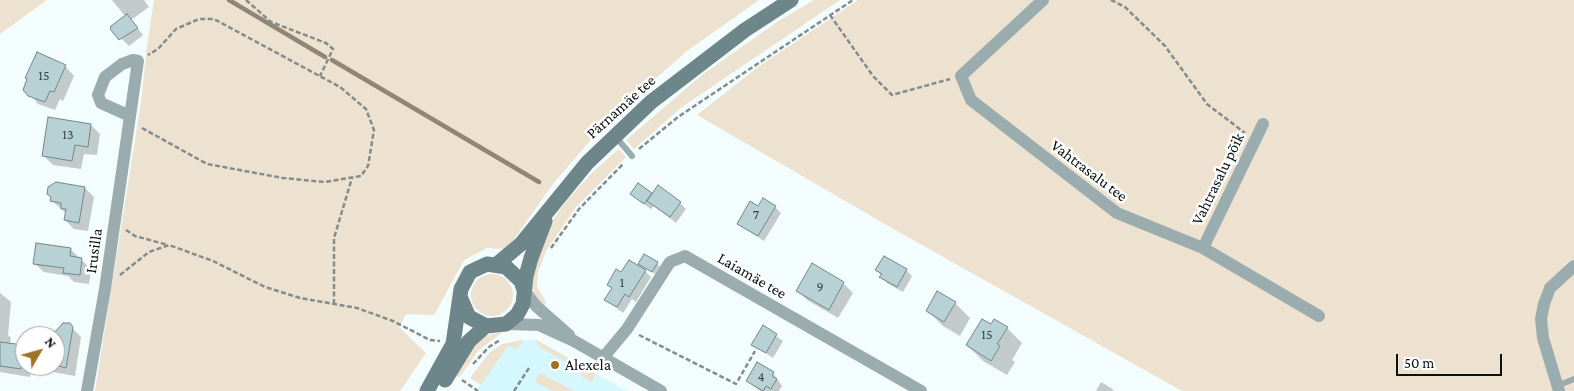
<!DOCTYPE html>
<html>
<head>
<meta charset="utf-8">
<style>
	body { margin:0 }
	#map { position:relative; width:1574px; height:391px; overflow:hidden; background:#f3fdfe; font-family:"Crimson Pro",serif }
	canvas { display:block }
	.north { position:absolute; left:15px; top:326px; width:50px; height:50px; box-sizing:border-box; background:#fff; border:1px solid #9da0a1; border-radius:50%; rotate:52deg; font-size:14px; font-weight:700; line-height:20px; text-align:center; color:#091213 }
	.north::after { content:''; display:block; margin:auto; width:18px; height:22px; background:#a07224; clip-path:polygon(50% 0,100% 100%,50% 72%,0 100%) }
	.scale { position:absolute; left:1396px; top:354px; width:106px; height:22px; box-sizing:border-box; border:2px solid #091213; border-top:0; padding-left:6px; font-size:15px; line-height:18px; white-space:nowrap; color:#091213; -webkit-text-stroke:4px #fff; paint-order:stroke }
</style>
</head>
<body>
<div id="map">
<canvas width="1574" height="391"></canvas>
<div class="north">N</div>
<div class="scale">50 m</div>
</div>
<script>
const ctx = document.querySelector('canvas').getContext('2d');
ctx.lineJoin = 'round';
function paint(path, color) {
  ctx.fillStyle = color;
  ctx.fill(path, 'evenodd');
}
function poly(rows) {
  const path = new Path2D();
  for (const r of rows) {
    if (r.length === 3) {
      path.moveTo(r[0] + r[2], r[1]);
      path.arc(r[0], r[1], r[2], 0, 2 * Math.PI);
      continue;
    }
    path.moveTo(r[0], r[1]);
    for (let i = 2; i < r.length; i += 2) path.lineTo(r[i], r[i + 1]);
  }
  return path;
}
function strokePath(path, color, width, dash) {
  ctx.strokeStyle = color;
  ctx.lineWidth = width;
  ctx.lineCap = dash ? 'butt' : 'round';
  ctx.setLineDash(dash || []);
  ctx.stroke(path);
}
function label(font, color, halo, rows, align = 'center') {
  ctx.font = font + ' "Crimson Pro",serif';
  ctx.lineWidth = 5;
  ctx.setLineDash([]);
  ctx.textBaseline = 'middle';
  ctx.strokeStyle = halo;
  ctx.fillStyle = color;
  for (const [text, x, y, turn = 0] of rows) {
    ctx.save();
    ctx.translate(x, y);
    ctx.rotate((+turn || 0) * Math.PI / 180);
    ctx.textAlign = isNaN(turn) ? turn : align;
    if (halo) ctx.strokeText(text, 0, 0);
    ctx.fillText(text, 0, 0);
    ctx.restore();
  }
}
const built = poly([
	[522,340,536,340,627,391,476,391,507,345]
]);
const green = poly([
	[0,0,47,0,0,34],
	[154,0,759,0,687,51,646,87,588,143,553,184,507,249,487,248,464,260,434,315,406,314,399,327,426,353,400,391,95,391,141,102,147,46],
	[814,0,840,0,682,107,634,149,626,140,702,75,777,22],
	[858,0,1574,0,1574,391,1182,391,897,231,697,115,758,67],
	[619,149,626,157,576,207,546,251,538,272,537,287,546,302,544,307,535,297,532,288,534,266,552,221,568,199,595,170],
	[492,295,21],
	[503,332,478,351,462,374,458,377,455,375,472,348,479,341,488,335],
	[535,339,596,374,592,382,583,377,576,367,539,347],
	[522,340,523,342,516,349,508,346,481,385,470,378,489,353,502,344],
	[540,373,574,391,552,391,535,382]
]);
const shadow = poly([
	[112,0,144,0,149,7,131,20,143,35,129,46,112,29,125,16],
	[38,53,65,66,74,76,63,101,60,99,55,110,38,104,24,86],
	[91,125,100,134,97,155,84,154,81,169,53,165,44,156],
	[638,185,652,195,680,203,686,209,676,223,654,206,651,209,638,200],
	[85,188,94,197,88,231,74,229,65,220,66,213,52,201,52,197],
	[775,207,781,213,764,241,738,224],
	[70,249,91,269,89,284,74,282,68,276,44,272,34,263],
	[644,256,660,266,655,274,642,266],
	[813,265,843,283,853,293,838,318,807,300,798,291],
	[877,270,906,270,912,276,903,292,887,283],
	[645,271,651,277,636,302,632,299,623,313,606,300,613,289,608,285,622,274],
	[0,293,11,302,8,335,11,338,10,344,25,346,25,366,55,366,55,336,43,336,45,329,57,331,72,328,81,337,75,376,31,368,30,377,0,372],
	[955,303,970,318,960,336,943,326,928,311],
	[763,327,783,341,773,358,753,344],
	[1007,328,1022,343,1012,360,1015,362,1007,375,983,361,967,345],
	[773,373,782,386,779,391,760,391,747,381],
	[1101,382,1111,388,1114,391,1096,391]
]);
const stream = poly([
	[229,0,325,57],
	[332,60,539,182]
]);
const building = poly([
	[127,14,138,28,119,40,110,29,111,26,127,14],
	[37,52,66,65,54,92,50,91,45,102,28,96,23,90,27,79,25,78,37,52],
	[48,117,91,124,88,147,75,145,72,161,42,156,48,117],
	[56,182,85,187,79,223,64,220,66,209,61,209,61,203,50,201,51,197,47,194,48,187,56,182],
	[638,183,652,193,644,204,630,194,638,183],
	[658,185,681,202,670,217,647,201,658,185],
	[763,198,776,206,758,236,737,224,750,201,758,206,763,198],
	[36,243,71,248,70,256,82,258,80,275,63,273,64,268,33,264,36,243],
	[644,254,658,262,652,272,638,264,644,254],
	[884,256,907,269,897,287,879,277,882,274,875,270,884,256],
	[629,260,646,270,629,297,625,294,617,307,604,300,612,288,607,285,616,269,621,272,629,260],
	[812,263,844,282,829,310,796,291,812,263],
	[937,291,956,302,944,322,926,311,937,291],
	[982,319,991,324,994,319,1008,327,997,344,1000,346,991,361,966,345,982,319],
	[63,323,70,323,73,327,66,368,55,365,55,332,63,323],
	[763,325,777,334,766,353,751,345,763,325],
	[0,342,24,345,21,369,0,366,0,342],
	[757,362,774,372,772,376,777,379,771,389,766,386,763,391,746,381,757,362]
]);
const path = poly([
	[246,0,271,22,326,43,333,49,320,76],
	[1111,0,1125,7,1165,46,1207,104,1245,133],
	[830,15,873,76,892,95,950,79],
	[142,128,207,164,283,178,325,182,361,176,368,166,374,130,366,109,340,87,214,19,199,19,176,29,158,49,148,55],
	[639,149,678,117,853,0],
	[126,230,135,236,168,245],
	[551,248,579,209,624,163],
	[120,275,149,252,169,245,213,261,265,287,300,298,357,308,393,321,430,340,440,341],
	[334,304,334,238,352,178],
	[639,335,736,384,755,351],
	[473,364,489,347,500,340],
	[462,380,478,391],
	[514,391,529,368]
]);
const service = poly([
	[615,136,632,156],
	[1557,386,1574,379]
]);
const minor = poly([
	[1043,0,961,76,971,100,1117,213,1203,248,1319,316],
	[1203,248,1263,124],
	[524,290,536,306,569,335],
	[506,324,539,325,574,341,661,391],
	[602,359,627,329,670,262,685,256,921,391],
	[87,391,105,289,138,61,133,60,122,64,105,77,98,95,101,103,130,116],
	[1559,391,1543,338,1541,319,1544,304,1550,288,1574,266]
]);
const secondary = poly([
	[497,264,521,244,587,163,651,102,745,30,791,0],
	[461,299,469,317,486,326,506,324,517,315,523,304,526,276,531,258,545,221],
	[445,380,469,341,486,326],
	[427,391,453,344,461,289,470,272,487,264,506,267,521,281,524,290]
]);
const markers = [
	[555,365,5,"#a07224"]
];
const numberNames = [
	["15",44,76],
	["13",68,135],
	["7",756,215],
	["1",622,283],
	["9",820,287],
	["15",987,335],
	["4",761,377]
];
const streetNames = [
	["Pärnamäe tee",621,107,-42],
	["Vahtrasalu tee",1089,171,37],
	["Vahtrasalu põik",1218,179,-64],
	["Irusilla",94,251,-82],
	["Laiamäe tee",752,276,30]
];
const poiNames = [
	["Alexela",565,365]
];
paint(built, '#d4f8fd');
paint(green, '#ede1d0');
paint(shadow, '#0003');
strokePath(stream, '#918674', 4.5);
paint(building, '#b8d1d4');
strokePath(building, '#70888b', 1);
strokePath(path, '#838d8e', 2.5, [5, 2.5]);
strokePath(service, '#9bacae', 6);
strokePath(minor, '#9bacae', 12);
strokePath(secondary, '#6d8689', 15);
for (const [x, y, r, color] of markers) {
  const dot = new Path2D();
  dot.arc(x, y, r, 0, 2 * Math.PI);
  ctx.fillStyle = color;
  ctx.fill(dot);
  strokePath(dot, '#fff', 2);
}
label('14px', '#354243', null, numberNames);
label('16px', '#091213', '#fff', streetNames);
label('16px', '#091213', '#fff', poiNames, 'left');
</script>
</body>
</html>
